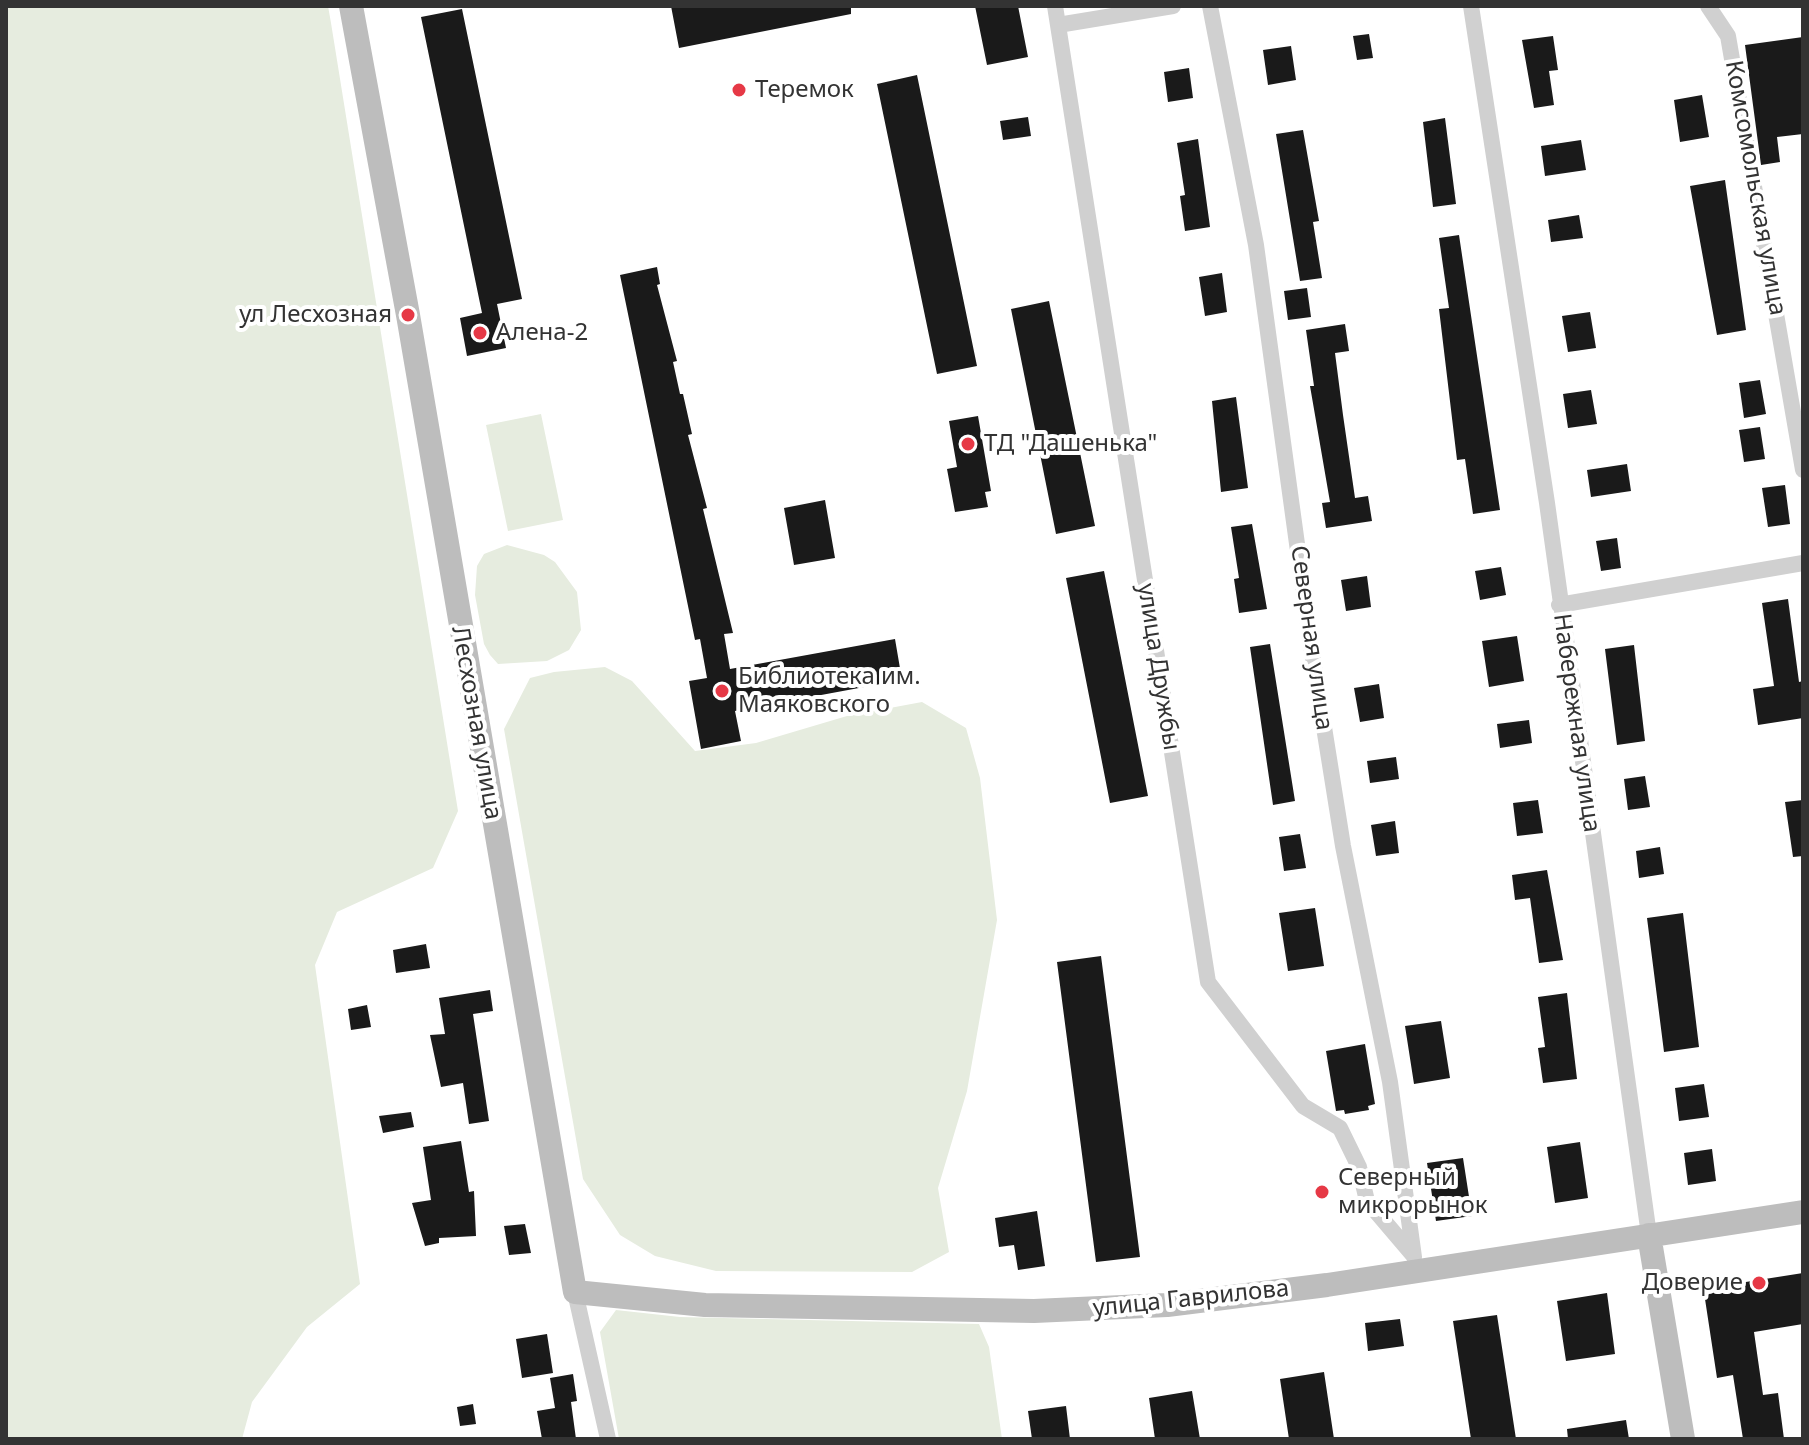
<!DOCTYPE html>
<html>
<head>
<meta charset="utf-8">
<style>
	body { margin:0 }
	#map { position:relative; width:1809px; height:1445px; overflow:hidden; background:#fff; font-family:"Noto Sans",sans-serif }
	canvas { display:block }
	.frame { position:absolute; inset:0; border:8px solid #333; pointer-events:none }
</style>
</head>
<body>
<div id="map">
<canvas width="1809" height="1445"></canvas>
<div class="frame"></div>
</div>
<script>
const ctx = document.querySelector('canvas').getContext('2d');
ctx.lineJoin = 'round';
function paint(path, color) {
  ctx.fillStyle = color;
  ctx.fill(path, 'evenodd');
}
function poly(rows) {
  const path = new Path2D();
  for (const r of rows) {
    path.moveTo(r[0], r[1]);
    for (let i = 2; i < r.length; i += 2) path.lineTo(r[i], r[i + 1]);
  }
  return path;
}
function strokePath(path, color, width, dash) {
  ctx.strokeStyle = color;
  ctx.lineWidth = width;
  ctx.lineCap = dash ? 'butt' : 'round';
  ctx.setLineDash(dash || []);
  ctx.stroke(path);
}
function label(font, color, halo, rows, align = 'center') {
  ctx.font = font + ' "Noto Sans",sans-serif';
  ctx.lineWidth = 8;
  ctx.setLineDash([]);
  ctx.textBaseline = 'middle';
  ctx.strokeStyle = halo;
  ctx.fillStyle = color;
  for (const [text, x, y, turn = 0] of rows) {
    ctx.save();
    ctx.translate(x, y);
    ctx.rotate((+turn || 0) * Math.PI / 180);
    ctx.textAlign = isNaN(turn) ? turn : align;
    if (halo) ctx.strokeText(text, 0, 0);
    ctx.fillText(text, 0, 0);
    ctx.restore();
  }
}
const green = poly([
	[6,6,328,6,331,23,458,811,433,868,337,912,315,965,360,1284,307,1327,252,1402,242,1439,6,1439],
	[541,414,563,520,508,531,486,425],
	[507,545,544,555,555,562,577,592,581,630,569,650,547,661,498,664,490,655,484,644,475,595,477,566,484,554],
	[605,667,632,681,695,751,756,743,847,716,922,702,966,728,980,778,997,920,967,1091,938,1188,949,1252,912,1272,716,1271,655,1256,620,1235,583,1179,504,729,530,678,554,672],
	[616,1310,680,1317,979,1324,989,1347,1002,1439,619,1439,600,1332]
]);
const building = poly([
	[671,6,851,6,851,14,679,48],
	[975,6,1018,6,1028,57,987,65],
	[462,9,522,299,497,304,506,348,467,356,460,318,482,313,421,17],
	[1369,34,1373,58,1357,60,1353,36],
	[1553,36,1558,70,1549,71,1554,105,1534,108,1522,40],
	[1803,37,1803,134,1777,137,1780,162,1761,165,1745,45],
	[1291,46,1296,80,1268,85,1263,50],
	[1189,68,1193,98,1168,102,1164,72],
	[917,75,977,366,937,374,877,84],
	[1702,95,1709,137,1680,142,1674,100],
	[1028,117,1031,136,1003,140,1000,121],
	[1445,118,1456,204,1433,207,1423,122],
	[1303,130,1319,221,1313,222,1322,278,1300,281,1276,134],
	[1198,139,1210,227,1185,231,1180,196,1185,195,1177,143],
	[1581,140,1586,170,1545,176,1541,146],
	[1725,180,1746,330,1717,335,1690,186],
	[1579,215,1583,238,1551,242,1548,220],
	[1459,235,1500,510,1473,514,1465,459,1457,460,1439,309,1449,308,1439,238],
	[657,267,660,284,657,285,677,361,673,362,680,394,683,394,692,434,688,435,707,508,703,509,733,633,724,634,730,669,895,639,902,680,735,711,741,741,701,749,689,681,707,678,700,639,695,640,620,275],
	[1222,273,1227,312,1205,316,1199,277],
	[1307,288,1311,317,1288,320,1284,291],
	[1049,301,1095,526,1056,534,1011,309],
	[1590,312,1596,348,1568,352,1562,316],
	[1345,324,1349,351,1335,353,1343,415,1355,498,1368,496,1372,521,1326,528,1322,503,1330,502,1310,386,1314,386,1306,330],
	[1760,380,1766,414,1744,418,1739,383],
	[1591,390,1597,424,1568,428,1563,394],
	[1236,397,1248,488,1221,492,1212,401],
	[978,416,991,491,985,492,988,507,955,512,947,469,957,467,949,421],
	[1760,427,1765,459,1744,462,1739,430],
	[1627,464,1631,491,1591,497,1587,470],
	[1785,485,1790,524,1768,527,1762,488],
	[825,500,835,558,794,565,784,508],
	[1252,524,1267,609,1239,613,1234,579,1239,578,1231,527],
	[1617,538,1621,568,1601,571,1596,541],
	[1501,567,1506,595,1480,600,1475,571],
	[1104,571,1148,796,1110,803,1066,578],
	[1367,576,1371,607,1346,611,1341,580],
	[1788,599,1799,682,1803,681,1803,718,1758,725,1753,689,1774,686,1762,603],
	[1517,636,1524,681,1489,687,1482,641],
	[1270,644,1295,801,1273,805,1250,647],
	[1634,645,1645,741,1617,745,1605,649],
	[1379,684,1384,718,1360,722,1354,688],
	[1529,720,1532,743,1500,748,1497,724],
	[1396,757,1399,779,1370,783,1367,761],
	[1645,776,1650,807,1628,810,1624,779],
	[1538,800,1543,833,1517,836,1513,803],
	[1803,800,1803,856,1793,857,1785,802],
	[1395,821,1399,853,1376,856,1371,825],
	[1300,834,1306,868,1284,871,1279,837],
	[1660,847,1664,874,1639,878,1636,851],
	[1547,870,1563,960,1539,963,1530,898,1515,900,1512,875],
	[1315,908,1324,966,1288,971,1279,913],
	[1683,913,1699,1047,1664,1052,1647,918],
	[426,944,430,968,396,973,393,950],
	[1101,956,1140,1257,1096,1262,1057,962],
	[490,990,493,1011,473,1014,489,1121,469,1124,463,1083,441,1087,430,1035,445,1034,439,998],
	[1567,993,1577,1079,1543,1083,1538,1048,1545,1047,1538,997],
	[367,1005,371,1027,351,1030,348,1009],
	[1441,1021,1450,1078,1414,1084,1405,1026],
	[1365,1044,1375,1104,1368,1106,1369,1110,1345,1114,1344,1110,1336,1111,1326,1051],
	[1704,1084,1709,1117,1679,1121,1675,1088],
	[411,1112,414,1127,383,1133,379,1116],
	[461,1141,469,1192,474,1191,476,1236,439,1238,439,1243,425,1246,412,1203,431,1200,423,1147],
	[1580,1142,1588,1198,1555,1203,1547,1147],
	[1712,1149,1716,1181,1688,1185,1684,1153],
	[1463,1158,1472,1216,1436,1221,1427,1163],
	[1037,1211,1045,1266,1018,1270,1014,1245,999,1247,995,1218],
	[525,1224,531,1253,509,1255,504,1226],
	[1803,1273,1803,1324,1754,1332,1763,1395,1778,1393,1784,1439,1743,1439,1733,1375,1717,1378,1705,1299,1714,1287],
	[1607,1293,1615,1354,1566,1361,1557,1301],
	[1497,1315,1516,1439,1471,1439,1453,1321],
	[1400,1319,1404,1346,1368,1351,1365,1323],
	[547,1334,553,1373,522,1378,516,1339],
	[1324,1372,1334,1439,1289,1439,1280,1379],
	[573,1374,577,1401,571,1402,576,1439,542,1439,537,1411,555,1408,550,1378],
	[1192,1391,1200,1439,1155,1439,1149,1398],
	[473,1404,476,1424,460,1426,457,1407],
	[1066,1406,1070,1439,1032,1439,1028,1411],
	[1626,1420,1629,1439,1568,1439,1567,1429]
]);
const street = poly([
	[1055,6,1208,982,1303,1106,1340,1128,1359,1167,1367,1201,1413,1255],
	[1210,6,1256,245,1311,646,1343,846,1390,1082,1414,1257],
	[1471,6,1547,503,1649,1235],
	[1708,6,1728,36,1803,470],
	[1058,25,1173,6],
	[1559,605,1803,563],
	[575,1292,608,1439]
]);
const secondary = poly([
	[351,6,408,315,575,1292,705,1305,1034,1311,1167,1305,1327,1285,1803,1212],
	[1649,1235,1683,1439]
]);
const markers = [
	[739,90,8,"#e63946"],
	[408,315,8,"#e63946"],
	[480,333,8,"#e63946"],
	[968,444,8,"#e63946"],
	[722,691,8,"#e63946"],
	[1322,1192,8,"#e63946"],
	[1759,1283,8,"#e63946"]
];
const poiNames = [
	["Теремок",755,90],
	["ул Лесхозная",392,315,"right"],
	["Алена-2",496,333],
	["ТД \"Дашенька\"",984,444],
	["Библиотека им.",738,677],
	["Маяковского",738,705],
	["Северный",1338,1178],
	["микрорынок",1338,1206],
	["Доверие",1743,1283,"right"]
];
const streetNames = [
	["Комсомольская улица",1755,188,80],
	["Северная улица",1311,638,82],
	["улица Дружбы",1158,667,81],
	["Лесхозная улица",476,723,80],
	["Набережная улица",1576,723,82],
	["улица Гаврилова",1191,1299,-6]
];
paint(green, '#e6ecdf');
paint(building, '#1a1a1a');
strokePath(street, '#d0d0d0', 16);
strokePath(secondary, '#bdbdbd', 24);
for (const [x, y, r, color] of markers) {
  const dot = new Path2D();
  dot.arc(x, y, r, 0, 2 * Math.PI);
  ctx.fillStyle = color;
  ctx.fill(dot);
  strokePath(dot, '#fff', 3);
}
label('24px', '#333', '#fff', poiNames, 'left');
label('24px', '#333', '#fff', streetNames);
</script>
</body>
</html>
